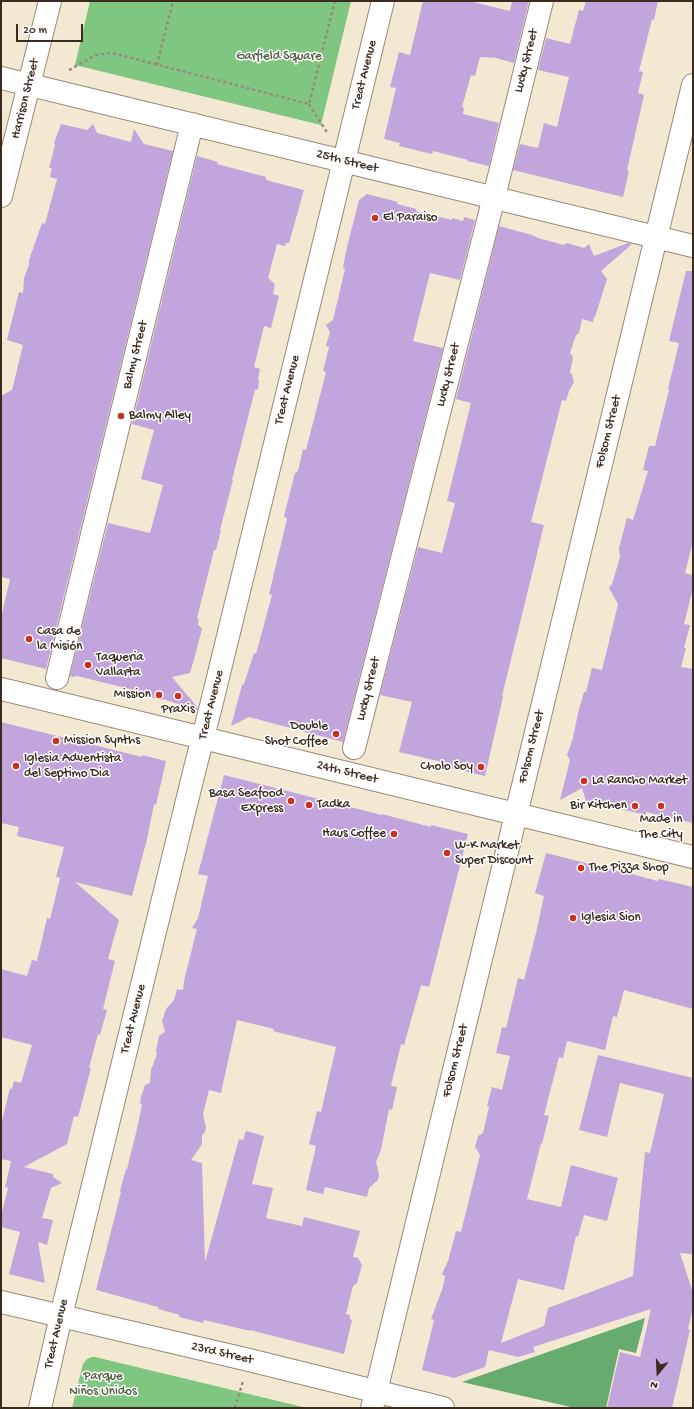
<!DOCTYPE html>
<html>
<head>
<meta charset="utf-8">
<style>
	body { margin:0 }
	#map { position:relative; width:694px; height:1409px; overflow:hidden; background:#f3e8d1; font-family:"Gochi Hand",sans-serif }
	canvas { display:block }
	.frame { position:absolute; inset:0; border:2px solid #3b2a1e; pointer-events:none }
	.north { position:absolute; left:638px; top:1353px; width:40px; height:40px; -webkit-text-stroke:3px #fff; paint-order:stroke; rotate:198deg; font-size:11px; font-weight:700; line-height:16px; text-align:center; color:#3b2a1e }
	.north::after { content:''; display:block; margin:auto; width:14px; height:18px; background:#3b2a1e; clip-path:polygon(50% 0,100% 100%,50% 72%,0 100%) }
	.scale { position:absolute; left:16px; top:24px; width:67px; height:18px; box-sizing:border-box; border:2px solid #3b2a1e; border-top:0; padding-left:5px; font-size:12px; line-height:14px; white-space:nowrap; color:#3b2a1e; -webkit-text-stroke:3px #fff; paint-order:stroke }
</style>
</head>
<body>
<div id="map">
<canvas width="694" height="1409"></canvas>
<div class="frame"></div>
<div class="north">N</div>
<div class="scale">20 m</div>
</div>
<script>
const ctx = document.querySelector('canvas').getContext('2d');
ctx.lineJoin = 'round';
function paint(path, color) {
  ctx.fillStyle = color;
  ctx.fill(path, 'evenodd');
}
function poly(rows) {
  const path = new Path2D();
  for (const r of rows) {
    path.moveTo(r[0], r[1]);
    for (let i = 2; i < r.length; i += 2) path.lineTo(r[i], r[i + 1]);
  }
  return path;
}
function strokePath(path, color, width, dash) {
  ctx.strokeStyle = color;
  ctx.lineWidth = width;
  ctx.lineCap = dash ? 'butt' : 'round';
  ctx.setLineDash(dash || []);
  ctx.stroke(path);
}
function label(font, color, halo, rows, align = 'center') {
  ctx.font = font + ' "Gochi Hand",sans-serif';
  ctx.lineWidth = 3;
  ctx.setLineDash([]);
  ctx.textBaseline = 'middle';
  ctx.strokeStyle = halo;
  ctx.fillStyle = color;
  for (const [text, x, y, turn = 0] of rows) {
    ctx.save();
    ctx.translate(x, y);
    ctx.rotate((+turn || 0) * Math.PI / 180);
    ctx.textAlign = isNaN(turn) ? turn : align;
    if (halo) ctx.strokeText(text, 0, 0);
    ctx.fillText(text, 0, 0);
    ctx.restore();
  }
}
const green = poly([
	[90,1,351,1,321,125,75,65],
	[92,1357,95,1357,307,1408,72,1408,83,1364,87,1359]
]);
const forest = poly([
	[645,1318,636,1353,619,1349,606,1408,575,1408,462,1382]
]);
const building = poly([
	[423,1,469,1,510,11,512,1,529,1,514,63,496,58,480,57,475,76,471,75,462,107,464,108,463,114,499,123,489,166,467,161,468,160,433,151,432,154,399,146,400,143,384,139,396,88,390,87,399,52,410,55],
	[586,1,658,1,654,20,652,19,639,71,643,72,638,93,644,95,627,170,629,171,623,197,513,170,520,144,538,148,544,123,557,127,569,77,538,70,546,38,570,44,579,10,583,11],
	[61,124,87,130,93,124,97,133,131,142,134,129,144,144,173,151,46,669,1,658,1,618,10,579,1,577,1,396,12,390,23,345,7,340,19,292,23,293,24,278,29,265,29,260,42,223,45,224,57,179,50,177,52,168,49,168,55,145,54,143],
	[197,156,218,162,217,164,266,177,266,180,304,190,289,243,286,243,285,246,277,244,268,278,275,284,273,294,279,296,271,328,264,326,254,367,260,369,258,379,259,381,258,389,255,390,232,480,233,480,220,530,221,530,216,550,214,550,197,618,199,619,198,624,202,629,196,652,190,673,172,677,198,708,197,710,163,699,162,700,135,694,134,690,77,676,73,677,70,676,108,523,150,533,163,485,141,479,154,430,132,424],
	[367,194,398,202,397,204,416,209,416,211,452,220,452,218,463,221,464,217,475,220,460,280,430,273,413,341,443,348,343,742,249,717,231,726,242,685,244,684,254,653,256,654,272,595,269,594,287,519,284,516,295,473,298,471,303,449,306,450,326,372,323,371,329,347,326,346,330,332,326,325,333,320,345,269,343,268,346,251,359,200],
	[499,226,532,235,538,238,564,245,567,243,584,248,589,244,594,256,628,243,632,244,601,271,607,279,595,317,594,317,593,322,582,319,579,333,576,335,570,353,573,357,570,373,572,374,574,382,569,391,566,401,562,400,531,522,544,525,502,696,503,697,485,776,450,768,451,764,399,752,412,702,380,695,418,547,442,553,455,503,447,501,471,403,456,399],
	[686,271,693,271,693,541,685,573,693,575,693,588,684,624,690,625,684,648,686,648,681,667,693,669,693,823,646,812,646,815,586,801,582,788,560,800,570,760,567,755,573,738,578,713,584,692,586,692,592,668,602,670,614,621,618,604,609,588,612,584,620,557,619,548,627,518,633,520,648,471,643,470,649,446,655,446,669,390,668,389,679,343,669,341],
	[1,722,142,757,142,755,166,761,156,805,154,804,147,839,132,896,75,882,119,920,108,959,115,961,103,1009,107,1010,100,1035,98,1034,89,1068,91,1068,78,1117,74,1116,67,1144,24,1167,53,1174,53,1177,62,1183,51,1188,42,1218,53,1220,47,1245,38,1242,45,1283,9,1274,20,1232,1,1227,1,1216,8,1188,5,1187,11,1161,1,1159,1,1125,10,1088,12,1089,14,1081,21,1083,32,1045,1,1037,1,969,27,976,32,960,37,961,47,918,50,919,60,878,56,877,64,847,17,836,19,827,1,823],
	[224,775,382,815,382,814,431,827,431,825,468,834,429,987,421,985,404,1045,401,1044,391,1086,397,1087,392,1110,389,1109,381,1150,376,1162,379,1174,378,1180,369,1188,367,1197,325,1187,323,1194,306,1190,316,1146,309,1144,317,1111,321,1112,336,1047,273,1031,274,1029,237,1020,221,1093,209,1090,203,1114,206,1127,205,1132,202,1135,202,1144,191,1160,202,1163,205,1262,239,1139,243,1140,246,1131,264,1136,252,1184,273,1188,266,1218,302,1226,304,1217,360,1231,353,1257,358,1258,362,1265,357,1283,353,1286,346,1314,350,1315,350,1319,352,1320,344,1354,250,1330,250,1331,204,1320,203,1323,179,1317,180,1315,158,1309,158,1307,96,1290,121,1192,120,1191,126,1169,127,1169,136,1133,142,1105,140,1103,141,1097,145,1085,150,1083,151,1070,157,1054,156,1051,159,1036,165,1032,162,1021,166,1009,174,1000,177,989,183,990,184,981,197,929,192,928,198,918,208,876,198,874],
	[546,853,621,872,621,871,657,881,659,879,693,887,693,1009,624,990,617,1017,613,1016,605,1050,567,1041,563,1058,559,1057,544,1115,549,1116,542,1144,541,1143,527,1199,561,1207,571,1165,618,1178,607,1221,584,1215,578,1237,576,1236,564,1290,518,1279,501,1343,544,1326,548,1308,633,1276,645,1152,650,1153,664,1094,620,1083,607,1137,579,1130,598,1055,693,1078,693,1254,680,1253,693,1293,693,1308,688,1329,690,1330,672,1408,607,1408,620,1352,640,1357,651,1309,533,1347,535,1352,518,1357,489,1350,485,1367,454,1378,422,1370,434,1320,431,1319,443,1287,445,1276,442,1274,448,1261,456,1231,461,1232,480,1155,475,1147,478,1136,483,1133,489,1107,487,1106,492,1087,502,1090,510,1056,496,1053,502,1027,506,1028,518,978,524,980,536,933,544,896,535,893]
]);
const path = poly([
	[157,65,173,1],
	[69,70,96,55,112,53,309,104,335,1],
	[309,104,328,134],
	[235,1408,243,1381]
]);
const street = poly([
	[1,78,693,246],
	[57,678,192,124],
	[354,748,494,197,542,1],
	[1,1302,249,1360,443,1408],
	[40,1408,61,1316,195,768,211,706,383,1]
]);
const secondary = poly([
	[1,196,50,1],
	[1,689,693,857],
	[372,1408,693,85]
]);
const markers = [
	[375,218,4,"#c8321e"],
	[121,416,4,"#c8321e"],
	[29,639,4,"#c8321e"],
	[88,665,4,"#c8321e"],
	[159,695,4,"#c8321e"],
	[178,696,4,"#c8321e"],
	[336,734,4,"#c8321e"],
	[56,741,4,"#c8321e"],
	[16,766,4,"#c8321e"],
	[481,767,4,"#c8321e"],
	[584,781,4,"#c8321e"],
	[291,801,4,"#c8321e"],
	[309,805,4,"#c8321e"],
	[635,806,4,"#c8321e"],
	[661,806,4,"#c8321e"],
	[394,834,4,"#c8321e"],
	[447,853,4,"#c8321e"],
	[581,868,4,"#c8321e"],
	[573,918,4,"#c8321e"]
];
const parkNames = [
	["Garfield Square",279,57],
	["Parque",103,1377],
	["Niños Unidos",103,1392]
];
const streetNames = [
	["Lucky Street",527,61,-76],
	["Treat Avenue",365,75,-76],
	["Harrison Street",26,99,-76],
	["25th Street",347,162,14],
	["Balmy Street",136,355,-76],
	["Lucky Street",449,375,-76],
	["Treat Avenue",288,390,-76],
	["Folsom Street",609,432,-76],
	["Lucky Street",369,689,-76],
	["Treat Avenue",212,705,-76],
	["Folsom Street",532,747,-76],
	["24th Street",347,773,14],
	["Treat Avenue",134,1019,-76],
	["Folsom Street",456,1061,-76],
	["Treat Avenue",57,1334,-77],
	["23rd Street",222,1354,13]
];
const poiNames = [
	["El Paraiso",383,218],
	["Balmy Alley",129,416],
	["Casa de",37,632],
	["la Misión",37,647],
	["Taqueria",96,658],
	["Vallarta",96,673],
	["Mission",151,695,"right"],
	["Praxis",178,710,"center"],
	["Double",328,727,"right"],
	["Shot Coffee",328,742,"right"],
	["Mission Synths",64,741],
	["Iglesia Adventista",24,759],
	["del Septimo Dia",24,774],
	["Cholo Soy",473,767,"right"],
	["La Rancho Market",592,781],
	["Basa Seafood",283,794,"right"],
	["Express",283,809,"right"],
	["Tadka",317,805],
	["Bir Kitchen",627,806,"right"],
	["Made in",661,820,"center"],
	["The City",661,835,"center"],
	["Haus Coffee",386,834,"right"],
	["W-K Market",455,846],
	["Super Discount",455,861],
	["The Pizza Shop",589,868],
	["Iglesia Sion",581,918]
];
paint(green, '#7fc681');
paint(forest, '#67ab6f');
paint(building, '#c3a5dd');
strokePath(street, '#978978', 24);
strokePath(secondary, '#978978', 24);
strokePath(path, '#978978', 2.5, [3, 3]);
strokePath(street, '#fff', 22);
strokePath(secondary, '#fff', 22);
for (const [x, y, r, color] of markers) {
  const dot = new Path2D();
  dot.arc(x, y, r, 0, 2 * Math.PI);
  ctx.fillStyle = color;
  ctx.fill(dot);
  strokePath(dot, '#fff', 1.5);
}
label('13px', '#536141', '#fff', parkNames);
label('13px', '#3b2a1e', '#fff', streetNames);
label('13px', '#3b2a1e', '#fff', poiNames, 'left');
</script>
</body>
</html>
